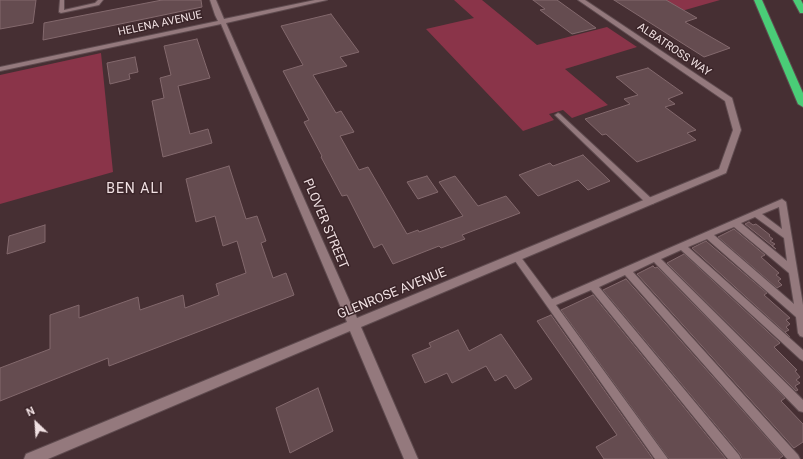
<!DOCTYPE html>
<html>
<head>
<meta charset="utf-8">
<style>
	body { margin:0 }
	#map { position:relative; width:803px; height:459px; overflow:hidden; background:#462f33; font-family:Roboto,sans-serif }
	canvas { display:block }
	.north { position:absolute; left:16px; top:403px; width:40px; height:40px; -webkit-text-stroke:3px #3b2529; paint-order:stroke; rotate:335deg; font-size:11px; font-weight:700; line-height:16px; text-align:center; color:#f0e0e2 }
	.north::after { content:''; display:block; margin:auto; width:14px; height:18px; background:#f0e0e2; clip-path:polygon(50% 0,100% 100%,50% 72%,0 100%) }
</style>
</head>
<body>
<div id="map">
<canvas width="803" height="459"></canvas>
<div class="north">N</div>
</div>
<script>
const ctx = document.querySelector('canvas').getContext('2d');
ctx.lineJoin = 'round';
function paint(path, color) {
  ctx.fillStyle = color;
  ctx.fill(path, 'evenodd');
}
function poly(rows) {
  const path = new Path2D();
  for (const r of rows) {
    path.moveTo(r[0], r[1]);
    for (let i = 2; i < r.length; i += 2) path.lineTo(r[i], r[i + 1]);
  }
  return path;
}
function strokePath(path, color, width, dash) {
  ctx.strokeStyle = color;
  ctx.lineWidth = width;
  ctx.lineCap = dash ? 'butt' : 'round';
  ctx.setLineDash(dash || []);
  ctx.stroke(path);
}
function label(font, color, halo, rows, align = 'center') {
  ctx.font = font + ' Roboto,sans-serif';
  ctx.lineWidth = 3;
  ctx.setLineDash([]);
  ctx.textBaseline = 'middle';
  ctx.strokeStyle = halo;
  ctx.fillStyle = color;
  for (const [text, x, y, turn = 0] of rows) {
    ctx.save();
    ctx.translate(x, y);
    ctx.rotate((+turn || 0) * Math.PI / 180);
    ctx.textAlign = isNaN(turn) ? turn : align;
    if (halo) ctx.strokeText(text, 0, 0);
    ctx.fillText(text, 0, 0);
    ctx.restore();
  }
}
const green = poly([
	[454,0,482,0,537,45,607,27,637,47,565,69,608,105,572,118,563,110,549,114,554,120,523,131,426,29,474,18],
	[658,0,720,0,678,12],
	[101,53,113,172,0,204,0,75]
]);
const building = poly([
	[0,0,36,0,33,23,0,29,0,0],
	[162,0,201,0,202,7,43,40,44,23,162,0],
	[533,0,557,0,596,28,572,34,540,10,545,9,533,0],
	[614,0,666,0,697,18,685,22,730,48,704,57,614,0],
	[331,14,359,52,340,57,347,66,313,75,336,113,341,111,354,132,340,136,359,170,368,167,407,234,418,230,419,232,463,216,439,182,455,176,478,206,506,196,520,213,462,235,465,239,441,248,439,246,393,264,382,244,374,248,347,195,342,196,321,157,322,156,304,122,309,120,283,71,303,65,281,26,331,14],
	[197,39,210,78,178,86,190,134,208,129,212,143,163,157,152,101,164,98,160,78,171,75,164,46,197,39],
	[135,57,138,72,129,74,130,79,110,84,107,63,135,57],
	[648,68,683,93,668,99,675,104,665,107,696,130,687,133,696,140,637,162,606,134,602,135,585,119,630,104,624,99,638,95,616,77,648,68],
	[583,155,610,181,588,190,578,180,538,196,519,175,550,163,553,166,583,155],
	[229,166,246,219,257,216,266,241,261,243,273,278,286,273,294,295,109,366,108,358,0,401,0,368,50,349,50,315,79,305,79,318,138,297,140,310,183,295,185,308,219,295,216,284,246,273,237,241,223,246,215,216,196,222,186,179,229,166],
	[427,176,438,192,418,199,407,182,427,176],
	[749,222,753,225,756,224,770,235,769,236,773,239,770,241,775,244,772,246,776,249,745,224,749,222],
	[45,225,45,242,7,254,9,236,45,225],
	[734,229,765,255,761,257,779,273,776,275,781,279,778,281,782,285,777,288,718,237,734,229],
	[706,241,767,293,764,295,790,318,786,320,790,324,786,327,789,330,785,332,790,337,692,248,706,241],
	[684,254,780,343,774,347,797,370,795,371,800,377,796,380,800,383,795,386,798,390,796,391,667,263,684,254],
	[653,266,655,268,657,267,785,398,781,401,803,424,803,442,794,448,637,274,653,266],
	[626,279,783,456,779,459,742,459,740,454,603,290,626,279],
	[593,295,726,459,669,459,561,310,593,295],
	[551,315,653,459,604,459,596,447,617,435,537,321,551,315],
	[458,330,469,351,501,334,532,379,515,389,506,375,495,381,486,366,452,383,447,373,425,383,412,355,431,347,429,343,458,330],
	[318,388,333,431,290,453,276,408,318,388]
]);
const lane = poly([
	[60,0,64,0,64,10,95,3,98,0,103,0,99,5,61,13,59,12,60,0],
	[558,113,560,114,653,200,654,202,653,204,647,204,556,116,555,115,558,113],
	[782,199,786,202,803,305,803,337,800,336,798,333,796,317,707,239,688,247,803,350,803,361,800,359,681,250,661,259,803,400,803,412,799,411,654,262,633,272,798,455,800,459,787,459,625,275,599,287,739,455,741,459,728,459,591,290,556,305,668,459,655,459,513,258,514,256,517,254,520,256,552,299,782,199],
	[779,207,782,229,762,214,779,207],
	[755,217,784,238,787,261,741,223,755,217],
	[734,227,789,273,794,304,714,235,734,227]
]);
const street = poly([
	[210,0,216,0,224,19,315,0,327,0,226,23,357,318,719,169,733,130,725,101,578,0,585,0,732,98,741,130,726,173,361,327,418,459,404,459,350,331,48,459,24,459,26,454,347,322,221,24,0,71,0,67,218,21,215,15,210,0]
]);
const highway = poly([
	[754,0,762,0,803,93,803,107,798,104,754,0],
	[793,0,801,0,803,4,803,13,800,13,793,0]
]);
const farStreetnames = [
	["HELENA AVENUE",160,24,-12],
	["ALBATROSS WAY",674,50,34]
];
const streetNames = [
	["PLOVER STREET",325,224,67],
	["GLENROSE AVENUE",392,294,-22]
];
const neighbourhoodNames = [
	["BEN ALI",135,189]
];
paint(green, '#8a3449');
paint(building, '#654c50');
strokePath(building, '#83696d', 1);
strokePath(lane, '#5f4b4f', 2);
strokePath(street, '#5f4b4f', 2);
strokePath(highway, '#5f4b4f', 2);
paint(lane, '#94797d');
paint(street, '#94797d');
paint(highway, '#4acd77');
label('11px', '#f0e0e2', '#3b2529', farStreetnames);
label('13px', '#f0e0e2', '#3b2529', streetNames);
ctx.letterSpacing = '1px';
label('14px', '#f0e0e2', '#3b2529', neighbourhoodNames);
ctx.letterSpacing = '0px';
</script>
</body>
</html>
